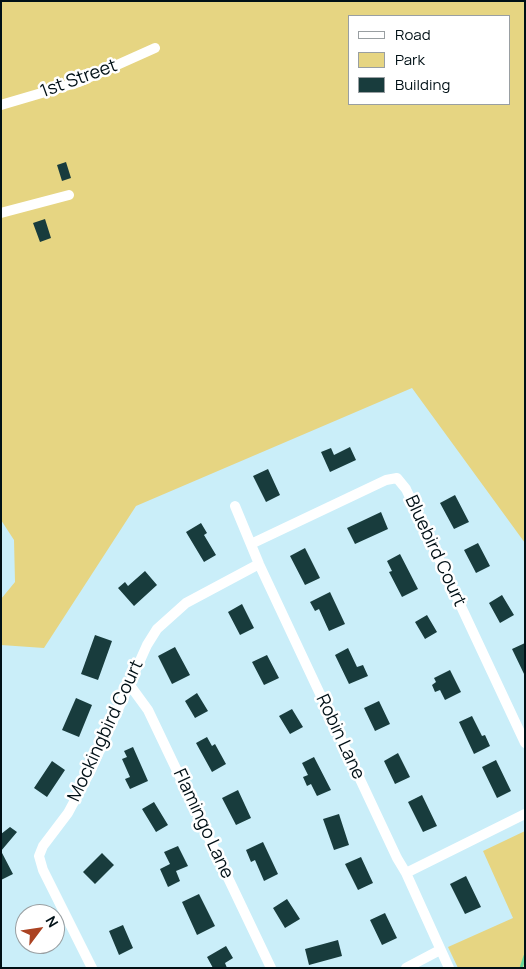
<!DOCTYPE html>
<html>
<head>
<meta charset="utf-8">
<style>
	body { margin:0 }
	#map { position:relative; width:526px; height:969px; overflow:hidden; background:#caeef9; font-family:Manrope,sans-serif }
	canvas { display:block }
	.frame { position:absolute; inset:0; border:2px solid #001016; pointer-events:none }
	.legend { position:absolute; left:348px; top:15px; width:162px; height:90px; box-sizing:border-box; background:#fff; border:1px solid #999fa2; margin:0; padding:6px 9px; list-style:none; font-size:15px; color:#001016 }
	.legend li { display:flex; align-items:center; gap:10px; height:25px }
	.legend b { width:25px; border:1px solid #999fa2 }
	.north { position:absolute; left:15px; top:904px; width:50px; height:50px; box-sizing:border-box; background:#fff; border:1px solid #999fa2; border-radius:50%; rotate:59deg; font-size:14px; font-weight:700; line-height:20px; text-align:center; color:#001016 }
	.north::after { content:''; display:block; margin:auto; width:18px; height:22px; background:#ab4322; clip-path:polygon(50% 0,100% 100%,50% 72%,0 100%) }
</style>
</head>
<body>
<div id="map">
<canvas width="526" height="969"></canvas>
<div class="frame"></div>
<ul class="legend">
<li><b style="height:6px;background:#fff"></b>Road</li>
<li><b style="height:14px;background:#e6d582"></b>Park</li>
<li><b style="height:14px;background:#183c3d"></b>Building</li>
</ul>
<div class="north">N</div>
</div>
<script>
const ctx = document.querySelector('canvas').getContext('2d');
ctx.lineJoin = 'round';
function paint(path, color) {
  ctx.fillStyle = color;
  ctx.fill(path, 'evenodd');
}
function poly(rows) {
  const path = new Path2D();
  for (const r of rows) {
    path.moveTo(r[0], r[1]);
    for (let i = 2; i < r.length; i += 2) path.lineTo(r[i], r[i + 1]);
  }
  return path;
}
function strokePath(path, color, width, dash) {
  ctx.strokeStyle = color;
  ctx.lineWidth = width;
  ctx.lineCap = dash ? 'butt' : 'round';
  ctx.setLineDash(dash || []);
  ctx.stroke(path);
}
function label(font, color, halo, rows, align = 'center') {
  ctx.font = font + ' Manrope,sans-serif';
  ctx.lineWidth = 5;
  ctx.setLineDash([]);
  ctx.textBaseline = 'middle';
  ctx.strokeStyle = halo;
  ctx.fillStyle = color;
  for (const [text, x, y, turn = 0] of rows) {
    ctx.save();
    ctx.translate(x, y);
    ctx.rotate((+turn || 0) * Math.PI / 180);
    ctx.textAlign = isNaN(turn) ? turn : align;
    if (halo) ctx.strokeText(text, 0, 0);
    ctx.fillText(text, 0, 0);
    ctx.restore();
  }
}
const green = poly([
	[1,1,525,1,525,543,412,388,136,506,44,648,1,645,1,599,15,582,14,540,1,520],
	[350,16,510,16,510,104,350,104],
	[525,831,525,968,458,968,448,947,513,918,483,851]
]);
const stream = poly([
	[521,968,525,956]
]);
const building = poly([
	[66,162,71,178,62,181,57,165],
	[45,219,51,238,40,242,33,223],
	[350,447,356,460,330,472,321,452,331,448,334,455],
	[268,469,280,495,266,502,253,476],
	[455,495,469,522,454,529,440,503],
	[381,512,388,529,355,544,347,528],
	[201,523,207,533,204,535,216,555,204,562,186,532],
	[478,543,490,566,476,573,464,550],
	[305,548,320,578,305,585,290,556],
	[400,554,418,589,402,597,389,572,392,571,387,561],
	[145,571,157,585,134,606,118,588,125,582,128,586],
	[330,592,345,624,329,631,319,609,315,611,310,602],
	[502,595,514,615,500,623,489,603],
	[242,604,254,628,240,635,228,612],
	[427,615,437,632,425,639,415,622],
	[95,635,112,641,98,680,81,674],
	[525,643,525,676,512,649],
	[175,647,190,675,172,684,158,656],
	[348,648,357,667,363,665,368,676,349,684,335,655],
	[267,655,279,678,264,685,252,662],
	[450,670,461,692,445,700,440,690,435,692,432,685,436,682,434,678],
	[197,693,208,711,195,718,185,701],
	[76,698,92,705,79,737,62,730],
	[379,701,390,724,375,731,364,708],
	[292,709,303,727,290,734,279,716],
	[472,716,482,736,485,735,490,746,474,754,459,722],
	[207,737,212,746,215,744,226,764,212,772,196,743],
	[133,747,148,781,130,789,125,779,130,777,122,759,127,757,124,751],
	[398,753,410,777,395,784,384,761],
	[314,757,331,790,317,796,311,784,307,786,303,777,308,775,302,763],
	[496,760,511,791,497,798,482,767],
	[52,761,65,770,47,797,34,788],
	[238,790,251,818,236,825,222,798],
	[422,795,437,826,423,832,408,802],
	[154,802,168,825,156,832,142,809],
	[339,814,349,845,334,850,323,819],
	[10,827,17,832,1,851,1,834],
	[263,842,278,874,264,881,255,860,251,862,246,850],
	[178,846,188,866,176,871,180,881,168,887,160,869,170,864,164,852],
	[1,851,13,874,1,880],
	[102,853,114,865,95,884,83,872],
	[361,857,373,883,358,890,345,864],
	[466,876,481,907,465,914,450,884],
	[199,894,215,926,197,935,182,902],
	[287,899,300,919,285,928,273,908],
	[385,913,397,938,382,945,370,920],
	[123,925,133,948,119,955,109,931],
	[338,940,342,956,309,965,305,949],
	[226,946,233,958,225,963,227,968,213,968,207,957]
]);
const minor = poly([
	[1,105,79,82,155,48],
	[1,213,69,195],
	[235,506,259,564,397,858,406,873,449,968],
	[251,544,386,480,397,478,406,489,525,743],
	[129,684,148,710,271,968],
	[406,873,525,814],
	[92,968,43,870,39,856,43,846,68,813,90,772,147,645,157,629,186,603,259,564],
	[406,968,440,950]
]);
const streetNames = [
	["1st Street",79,79,-20],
	["Bluebird Court",435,551,65],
	["Mockingbird Court",106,731,-65],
	["Robin Lane",340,737,65],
	["Flamingo Lane",203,824,65]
];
paint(green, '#e6d582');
strokePath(stream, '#67d79b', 3);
paint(building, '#183c3d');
strokePath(minor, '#fff', 10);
label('18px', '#001016', '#fff', streetNames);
</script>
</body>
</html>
